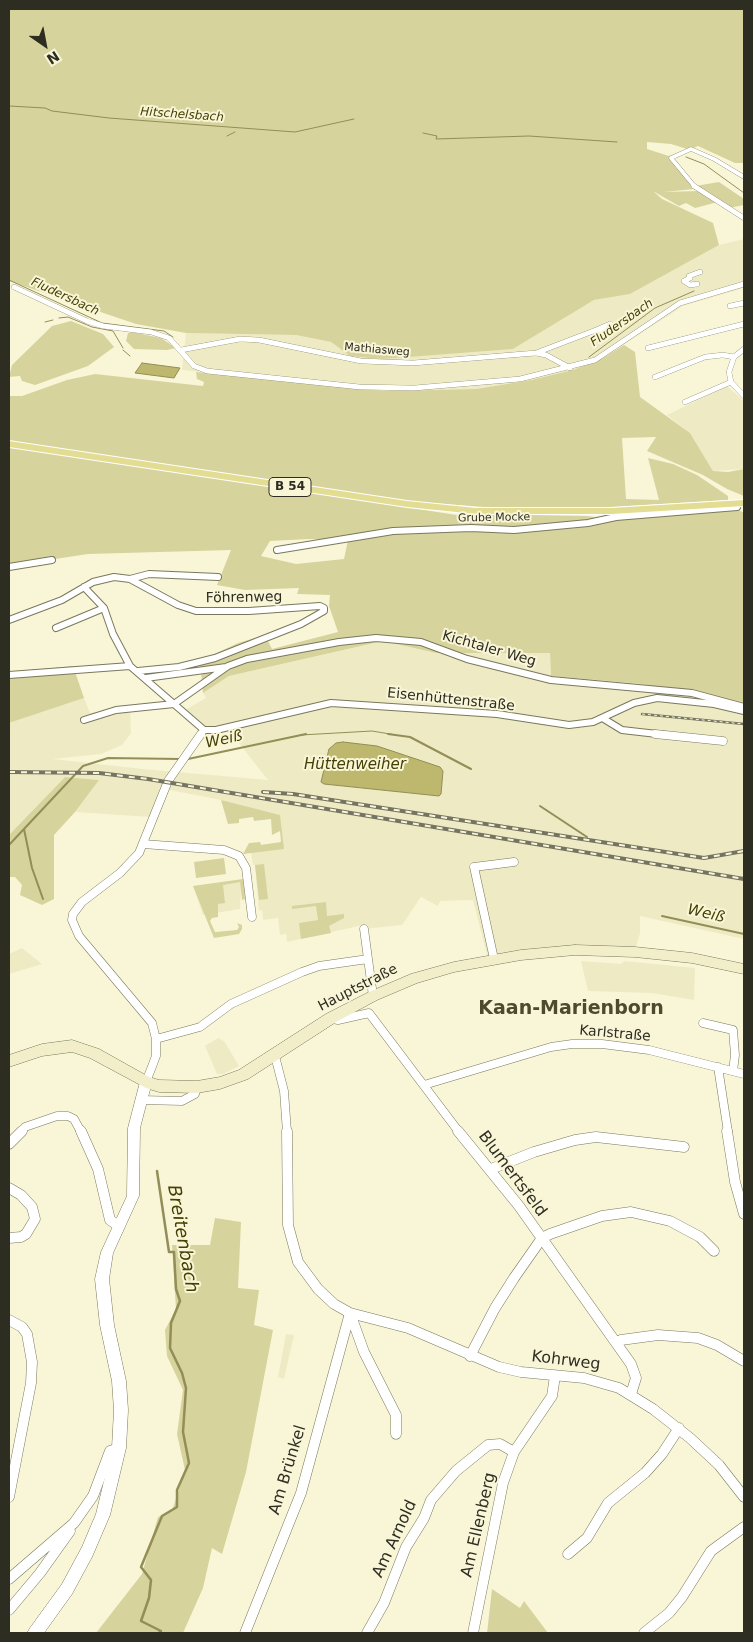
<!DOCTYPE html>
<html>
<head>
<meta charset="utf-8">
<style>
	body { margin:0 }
	#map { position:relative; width:753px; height:1642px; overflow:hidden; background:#f9f6d8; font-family:"DejaVu Sans",sans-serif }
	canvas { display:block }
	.frame { position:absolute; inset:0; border:10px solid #2e2d22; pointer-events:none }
	.north { position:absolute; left:20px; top:20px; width:50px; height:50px; -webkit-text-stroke:4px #f9f6d8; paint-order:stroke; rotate:147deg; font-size:14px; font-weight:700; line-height:20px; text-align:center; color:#2e2d22 }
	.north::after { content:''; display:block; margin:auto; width:18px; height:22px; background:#2e2d22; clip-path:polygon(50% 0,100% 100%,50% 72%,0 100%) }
</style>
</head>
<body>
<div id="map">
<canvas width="753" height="1642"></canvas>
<div class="frame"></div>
<div class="north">N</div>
</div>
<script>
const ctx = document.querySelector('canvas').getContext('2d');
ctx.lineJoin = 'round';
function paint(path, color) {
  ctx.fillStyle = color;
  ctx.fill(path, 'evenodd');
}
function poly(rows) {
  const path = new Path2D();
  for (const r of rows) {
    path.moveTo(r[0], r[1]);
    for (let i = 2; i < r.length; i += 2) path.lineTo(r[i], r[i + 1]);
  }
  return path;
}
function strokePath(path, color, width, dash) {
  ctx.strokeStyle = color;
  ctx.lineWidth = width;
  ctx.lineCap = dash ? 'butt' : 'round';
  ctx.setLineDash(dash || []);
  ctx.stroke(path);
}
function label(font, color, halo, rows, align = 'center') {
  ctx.font = font + ' "DejaVu Sans",sans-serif';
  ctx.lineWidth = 4;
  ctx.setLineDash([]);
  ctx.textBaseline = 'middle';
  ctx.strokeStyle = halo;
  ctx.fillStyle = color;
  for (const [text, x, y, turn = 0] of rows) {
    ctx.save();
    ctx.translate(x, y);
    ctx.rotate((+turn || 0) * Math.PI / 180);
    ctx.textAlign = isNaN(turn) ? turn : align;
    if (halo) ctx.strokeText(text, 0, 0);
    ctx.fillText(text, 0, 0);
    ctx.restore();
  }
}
const built = poly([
	[744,239,744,288,683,306,603,358,573,370,531,380,476,389,384,391,182,370,186,333,296,335,331,342,350,356,513,349,594,300,630,294,719,245],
	[727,386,744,401,744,469,713,471,690,433,667,415],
	[383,641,436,653,550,653,551,676,642,684,744,703,744,939,640,916,640,933,636,947,487,955,473,900,440,901,438,906,421,897,402,925,364,929,363,925,287,942,286,934,280,935,278,918,263,920,262,910,259,911,255,865,253,865,250,846,283,842,279,816,221,800,160,788,150,817,75,812,99,780,65,777,9,835,9,723,84,698,90,713,130,706,131,733,122,745,101,754,53,759,143,769,268,780,238,742,232,727,204,730,183,711,206,698,203,693,229,676],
	[232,881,240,881,241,885,240,909,203,915,193,886],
	[22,948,42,964,9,974,9,954],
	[581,961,621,964,625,961,695,968,694,1000,652,993,588,991],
	[218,1038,224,1041,239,1066,223,1074,217,1074,205,1046],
	[286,1334,294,1335,284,1379,278,1377]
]);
const green = poly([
	[9,9,744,9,744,163,735,163,698,146,671,158,695,189,663,192,699,191,695,186,719,182,744,199,744,205,729,208,718,202,695,208,686,203,679,206,653,191,662,199,713,223,719,245,630,294,594,300,513,349,382,359,350,356,331,342,296,335,186,333,136,324,9,281],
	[647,142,671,144,687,149,669,156,647,149],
	[71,321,103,334,114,347,88,366,35,385,22,381,20,376,9,377,12,365,52,326],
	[132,332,161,338,176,348,167,350,134,349,126,341,128,333],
	[624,345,635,352,640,397,690,433,713,471,728,472,744,469,744,496,727,489,703,475,647,451,656,437,622,438,626,499,659,500,648,458,673,464,697,475,728,496,728,500,579,509,484,507,418,502,310,488,9,441,9,396,22,396,67,380,95,374,203,386,204,382,197,379,196,372,384,391,476,389,531,380,573,370,603,358],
	[9,446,463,516,479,514,586,516,611,519,737,510,743,512,744,703,642,684,551,676,550,653,436,653,383,641,229,676,203,693,200,661,238,643,265,635,272,649,338,632,329,606,330,595,297,594,299,588,245,590,217,585,231,550,88,554,9,566],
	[309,539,348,540,344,559,296,564,261,556,270,541],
	[73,666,84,698,9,723,9,672],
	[65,777,99,780,75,812,54,835,54,899,42,905,20,895,22,885,15,877,9,877,9,835],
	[221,800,280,815,284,849,243,854,249,843,260,842,261,845,281,842,280,831,272,835,271,819,254,821,253,817,239,819,239,823,228,824],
	[224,858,226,874,196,878,194,862],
	[264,864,268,899,259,900,255,865],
	[243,879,245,899,242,900,240,882,223,885,225,903,218,904,218,917,212,918,210,921,215,932,237,930,239,927,237,923,242,925,242,929,239,934,214,938,193,886],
	[326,902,327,916,344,914,344,918,329,926,331,933,301,939,299,923,318,920,316,906,292,909,292,906],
	[215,1218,241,1222,238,1288,259,1290,254,1325,273,1330,246,1472,222,1554,212,1548,203,1588,183,1633,96,1633,142,1574,158,1517,172,1511,185,1470,177,1434,183,1390,167,1356,165,1330,176,1309,172,1245,210,1245],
	[492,1589,520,1608,524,1601,548,1633,487,1633]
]);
const water = poly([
	[142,363,180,368,174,378,135,373,142,363],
	[343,742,377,746,440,767,443,771,441,794,439,796,324,784,321,782,329,749,336,743,343,742]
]);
const streamFar2 = poly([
	[9,106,45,108,52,111,109,118,295,132,354,119],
	[423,133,437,136,436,139,529,136,617,142],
	[227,136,235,132],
	[686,157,704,164,744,193],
	[9,280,102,323,164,331,173,337],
	[59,318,68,317,92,327,113,331,123,348],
	[45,322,53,320],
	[123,350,130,356],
	[589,357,655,308,694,291],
	[301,735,372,731,396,735]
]);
const streamFar1 = poly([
	[388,734,410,737,471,769],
	[188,759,306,734],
	[540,806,587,837],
	[24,829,32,868,43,899],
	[9,845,83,766,108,758,181,759],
	[662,916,744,934]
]);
const stream = poly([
	[157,1171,169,1252,174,1252,176,1289,180,1301,171,1323,170,1348,182,1373,186,1388,183,1432,189,1463,177,1490,177,1507,162,1516,141,1567,151,1580,149,1598,141,1621,161,1631,159,1633]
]);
const minorFar4 = poly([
	[695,187,671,158,691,149,714,159,744,177]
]);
const minorFar3 = poly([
	[694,186,744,218],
	[697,284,690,285,684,281,690,278,689,276,700,272],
	[14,287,87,321,103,326,151,332,169,338,194,366,207,371,360,387,414,388,520,379,595,360,680,303,744,284],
	[730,306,744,303],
	[610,324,615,327,613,330,596,330,610,324],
	[648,348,744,324],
	[744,349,734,357,729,372,731,382,744,396],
	[181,350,240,339,259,340,361,361,413,363,536,353,546,355,570,368],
	[536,353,596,330],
	[655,377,705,357,723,355,734,357],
	[685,402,731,382]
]);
const minorFar2 = poly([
	[277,550,393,531,471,528,514,530,588,523,616,517,737,507,736,504],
	[9,567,52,560],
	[130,579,149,574,218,577],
	[84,587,104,608,113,634,130,666],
	[9,620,62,600,93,582,114,577,130,579,178,605,196,611,249,611,320,606,324,608,324,611,301,624,215,658,179,667,138,671],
	[56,628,104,608],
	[9,675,130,666,204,730],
	[146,678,226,667],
	[174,704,228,666,247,659,339,642,376,638,421,642,467,659,551,680,692,693,744,707],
	[604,719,622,730,666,735],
	[84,720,116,710,174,704],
	[204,730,216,730,331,703,497,714,569,725,593,722,634,703,657,698,714,704,744,711],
	[201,735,204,730]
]);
const minorFar1 = poly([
	[655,734,723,741],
	[143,844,224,850,239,856,246,868,252,917],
	[364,929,373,996],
	[494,959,474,867,514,862],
	[333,1019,338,1020,369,1013,459,1132],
	[703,1023,733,1030,735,1055,733,1071],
	[156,1039,200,1027,231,1004,302,972,319,966,368,959],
	[275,1056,284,1091,287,1132],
	[718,1067,728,1132],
	[146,1082,156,1056,156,1039,152,1023,79,936,72,920,73,914,82,902,120,873,139,853,168,781,201,734],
	[424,1085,551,1047,572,1044,602,1044,649,1050,744,1074],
	[141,1100,182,1101,195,1094,197,1087],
	[21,1132,25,1127,57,1116,68,1116,74,1119,81,1132]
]);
const minor = poly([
	[81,1131,98,1169,110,1220,119,1226],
	[287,1131,288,1225,298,1262,318,1289,334,1304,350,1313,408,1328,499,1367,521,1372,584,1378,619,1388,653,1409,690,1438,719,1465,744,1497],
	[458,1131,519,1206,631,1364,636,1378,631,1394],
	[727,1131,735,1182,744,1214],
	[9,1144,22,1131],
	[491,1169,534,1152,575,1140,596,1137,684,1147],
	[9,1188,21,1195,32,1207,35,1219,26,1234,21,1237,9,1238],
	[350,1313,364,1352,396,1415,396,1434],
	[9,1320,22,1327,27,1334,32,1362,31,1383,9,1497],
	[616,1343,621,1340,658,1335,698,1338,717,1345,744,1361],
	[470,1356,495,1308,514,1278,542,1238,550,1234,602,1216,631,1212,670,1221,700,1237,714,1251],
	[568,1554,587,1538,608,1503,645,1473,662,1454,679,1428],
	[9,1579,74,1523,93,1496,110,1451,119,1448],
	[9,1610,40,1573,70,1531],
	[245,1633,301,1493,350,1313],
	[367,1633,384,1603,406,1547,424,1518,431,1500,456,1471,488,1445,500,1444,514,1452],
	[473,1633,503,1483,514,1452,552,1396,555,1376],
	[644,1633,669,1613,682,1597,711,1551,744,1527]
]);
const tertiary = poly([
	[146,1077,150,1078,152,1082,140,1128,139,1196,113,1253,109,1279,114,1325,126,1381,128,1410,126,1448,110,1515,92,1557,72,1594,44,1633,27,1633,30,1628,62,1584,82,1547,96,1514,112,1448,114,1410,112,1381,100,1325,95,1279,101,1252,127,1196,128,1128,140,1082,142,1078,146,1077]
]);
const secondary = poly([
	[575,945,635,947,692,953,744,964,744,974,692,963,635,957,575,955,521,960,454,972,417,983,377,1000,336,1022,248,1079,220,1089,197,1093,159,1092,146,1088,90,1058,72,1052,42,1056,9,1067,9,1055,42,1044,72,1040,99,1049,149,1077,159,1080,197,1081,220,1077,239,1070,326,1014,369,992,411,974,454,962,521,950,575,945]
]);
const primary = poly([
	[9,441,407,501,476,508,611,508,744,500,744,506,611,514,476,514,407,507,9,447,9,441]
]);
const railFar1 = poly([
	[642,714,744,724]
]);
const rail = poly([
	[9,772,99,773,148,779,744,879],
	[263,792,293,794,704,858,744,851]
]);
const farStreetnames = [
	["Mathiasweg",377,350,5],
	["Grube Mocke",494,518,-1]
];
const farWaternames = [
	["Hitschelsbach",182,115,4],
	["Fludersbach",65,297,25],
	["Fludersbach",622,323,-35]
];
const shields = [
	[290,487,42]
];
const shieldNames = [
	["B 54",290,487]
];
const streetNames = [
	["Föhrenweg",244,598,-1],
	["Kichtaler Weg",489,649,16],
	["Eisenhüttenstraße",451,700,6],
	["Hauptstraße",358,988,-27],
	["Karlstraße",615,1034,5]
];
const waterNames = [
	["Weiß",224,740,-12],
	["Hüttenweiher",355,765],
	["Weiß",706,914,13]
];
const nearStreetnames = [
	["Blumertsfeld",512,1174,53],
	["Kohrweg",566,1361,7],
	["Am Brünkel",288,1470,-73],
	["Am Ellenberg",479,1525,-77],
	["Am Arnold",395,1539,-65]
];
const nearWaternames = [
	["Breitenbach",182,1239,80]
];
const districtNames = [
	["Kaan-Marienborn",571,1009]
];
paint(built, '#eeebc4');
paint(green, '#d7d39d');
paint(water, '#beb76e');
strokePath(water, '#938e57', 1);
strokePath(streamFar2, '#938e57', 1);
strokePath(streamFar1, '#938e57', 2);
strokePath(stream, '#938e57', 2.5);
strokePath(minorFar4, '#7a785c', 4.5);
strokePath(minorFar3, '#7a785c', 5.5);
strokePath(minorFar2, '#7a785c', 8);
strokePath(minorFar1, '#7a785c', 9);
strokePath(minor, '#7a785c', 11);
strokePath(tertiary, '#7a785c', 1);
strokePath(secondary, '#7a785c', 1);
strokePath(primary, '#fff', 2);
strokePath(minorFar4, '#fff', 4);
strokePath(minorFar3, '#fff', 5);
strokePath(minorFar2, '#fff', 6);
strokePath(minorFar1, '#fff', 8);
strokePath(minor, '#fff', 10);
paint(tertiary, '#fff');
paint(secondary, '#f1eec9');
paint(primary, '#e3dc93');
strokePath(railFar1, '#757361', 2.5);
strokePath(rail, '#757361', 4);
strokePath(railFar1, '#f9f6d8', 1, [3]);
strokePath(rail, '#f9f6d8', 2, [6]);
label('11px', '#2e2d22', '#f9f6d8', farStreetnames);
label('italic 12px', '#454003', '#f9f6d8', farWaternames);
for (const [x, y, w] of shields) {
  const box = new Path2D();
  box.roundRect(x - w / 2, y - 9.5, w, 19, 4);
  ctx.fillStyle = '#f9f6d8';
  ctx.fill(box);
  strokePath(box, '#2e2d22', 1);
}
label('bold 12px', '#2e2d22', null, shieldNames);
label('14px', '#2e2d22', '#f9f6d8', streetNames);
label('italic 15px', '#454003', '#f9f6d8', waterNames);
label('16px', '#2e2d22', '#f9f6d8', nearStreetnames);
label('italic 18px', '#454003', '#f9f6d8', nearWaternames);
label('bold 19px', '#4d4a30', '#f9f6d8', districtNames);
</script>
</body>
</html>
